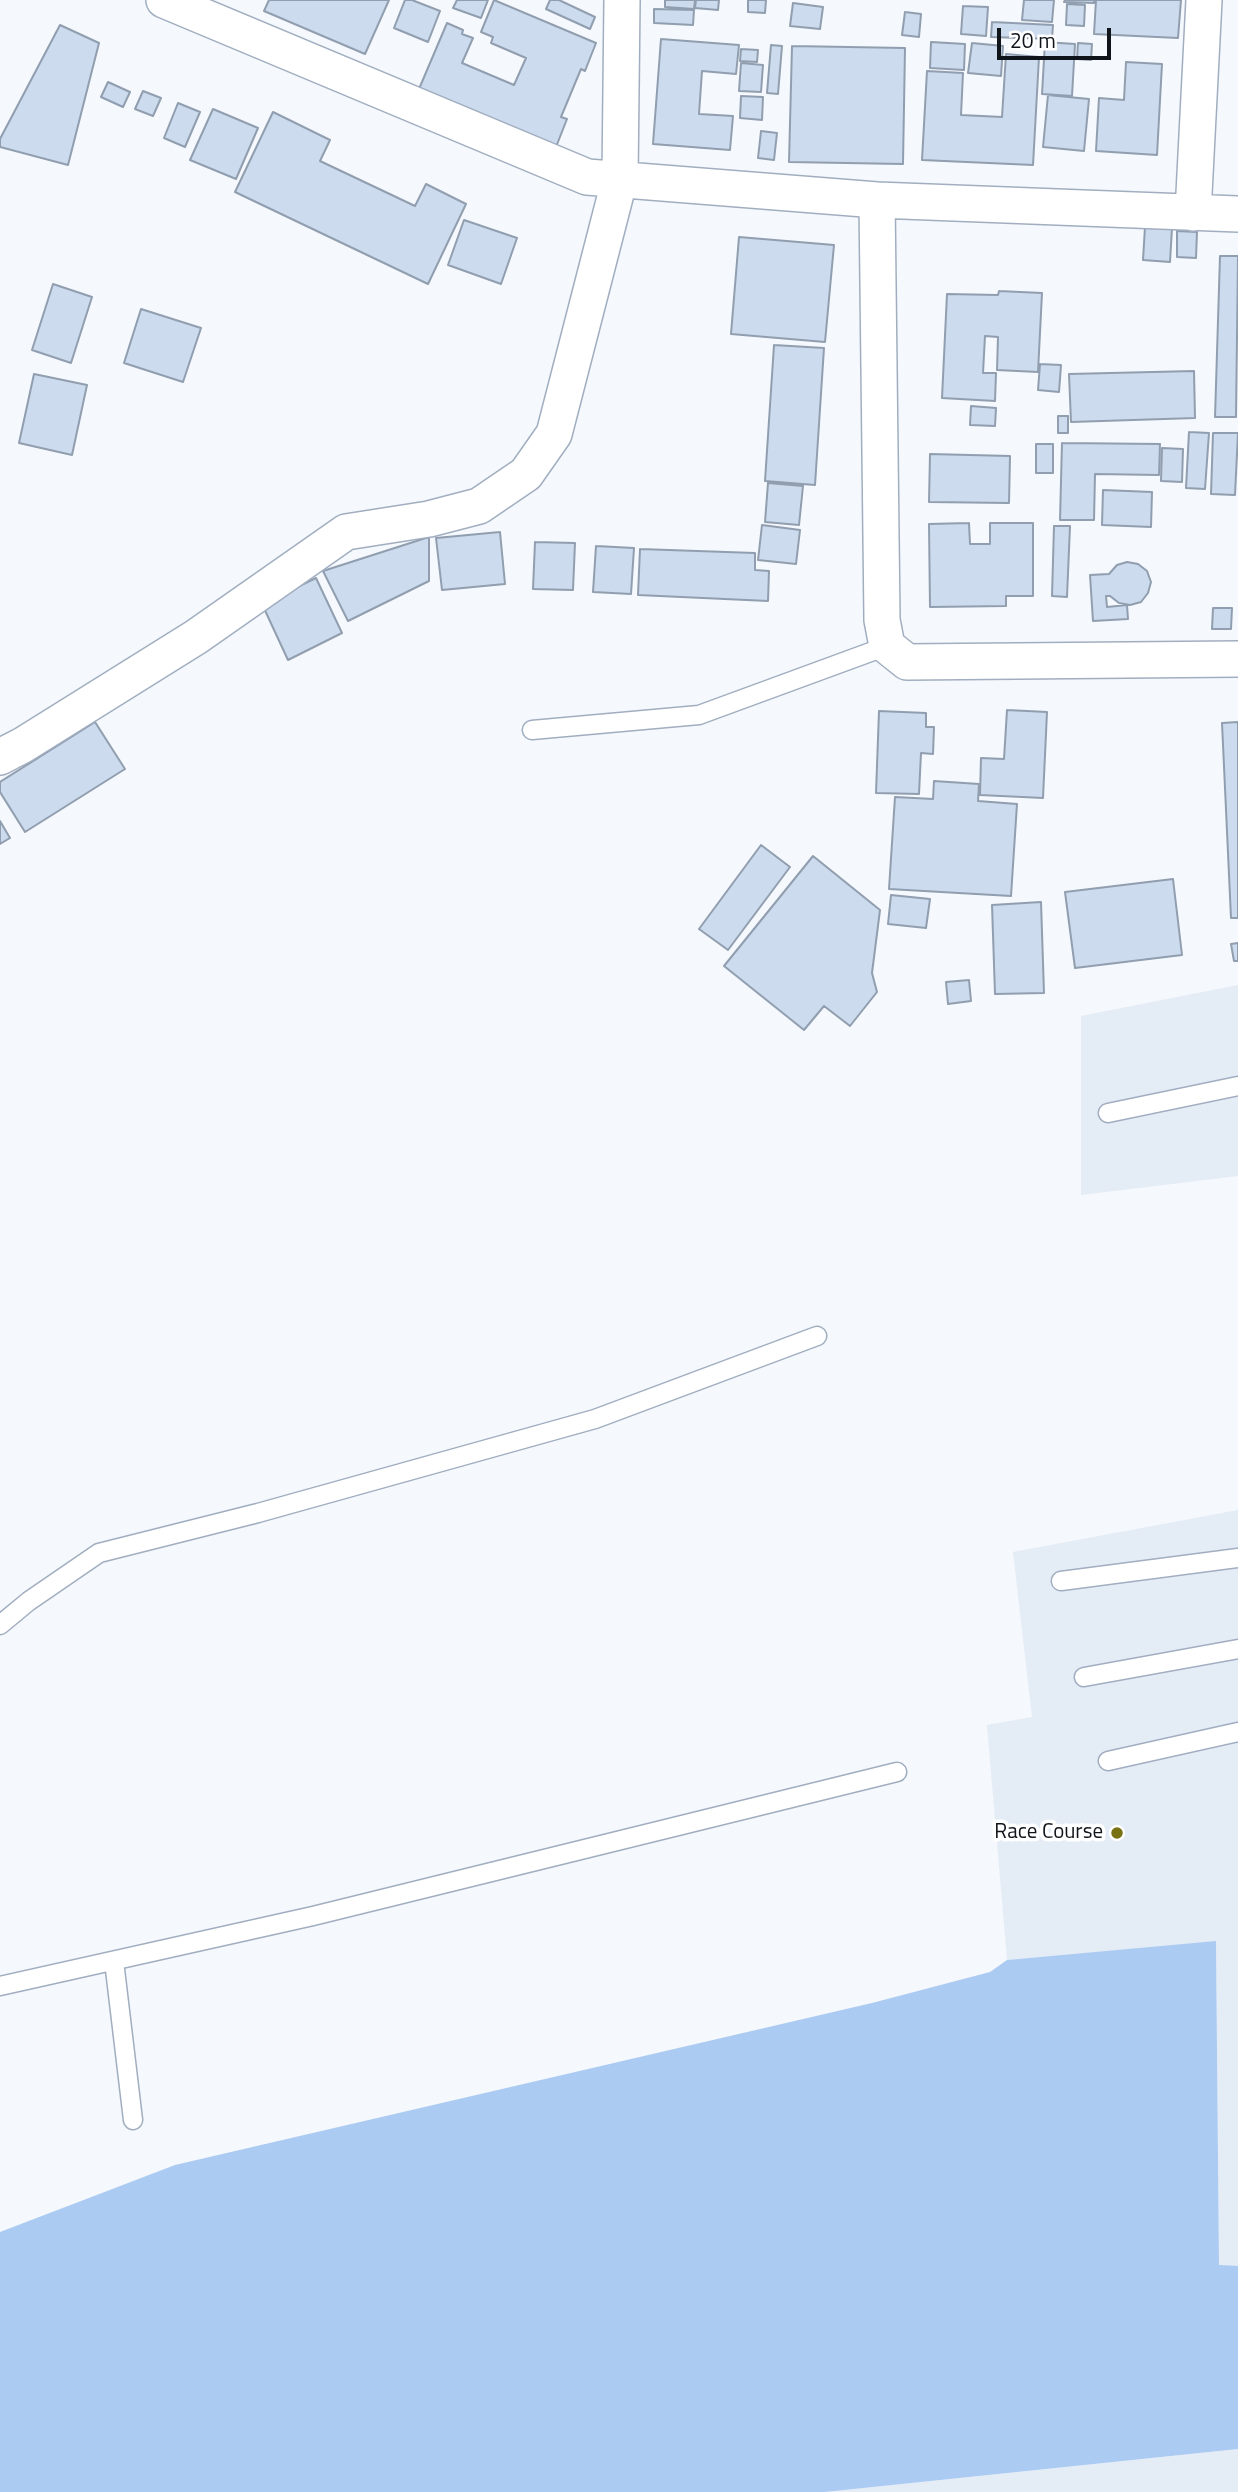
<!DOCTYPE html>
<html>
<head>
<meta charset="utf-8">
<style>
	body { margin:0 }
	#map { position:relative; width:1238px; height:2492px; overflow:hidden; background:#f5f8fc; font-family:"Titillium Web",sans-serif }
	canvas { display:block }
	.scale { position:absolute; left:997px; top:28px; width:114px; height:32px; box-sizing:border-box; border:4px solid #0f141a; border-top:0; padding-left:9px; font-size:21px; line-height:24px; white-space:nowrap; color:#0f141a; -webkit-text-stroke:5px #fff; paint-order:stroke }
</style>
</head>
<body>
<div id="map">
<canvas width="1238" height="2492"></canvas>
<div class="scale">20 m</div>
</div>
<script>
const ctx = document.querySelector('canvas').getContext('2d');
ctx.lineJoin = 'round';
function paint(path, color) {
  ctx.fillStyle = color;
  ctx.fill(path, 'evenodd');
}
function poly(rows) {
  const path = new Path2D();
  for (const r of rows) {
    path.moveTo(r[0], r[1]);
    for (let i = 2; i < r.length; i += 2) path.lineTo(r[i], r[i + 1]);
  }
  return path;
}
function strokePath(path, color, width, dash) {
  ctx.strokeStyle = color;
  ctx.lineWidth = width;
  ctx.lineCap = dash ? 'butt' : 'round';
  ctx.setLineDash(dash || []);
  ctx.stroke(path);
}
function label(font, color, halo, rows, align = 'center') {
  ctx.font = font + ' "Titillium Web",sans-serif';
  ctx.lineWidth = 7;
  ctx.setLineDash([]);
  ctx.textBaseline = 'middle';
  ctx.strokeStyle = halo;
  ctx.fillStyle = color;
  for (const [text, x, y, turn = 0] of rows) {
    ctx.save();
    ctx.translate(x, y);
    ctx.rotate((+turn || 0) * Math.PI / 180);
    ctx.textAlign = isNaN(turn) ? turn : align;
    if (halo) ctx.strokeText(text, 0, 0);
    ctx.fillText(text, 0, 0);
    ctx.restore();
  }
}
const built = poly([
	[1238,985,1238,1176,1081,1195,1081,1016],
	[1238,1510,1238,2266,1219,2266,1216,1942,1007,1960,987,1725,1032,1717,1013,1552],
	[1238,2449,1238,2492,825,2492]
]);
const green = poly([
	[1216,1941,1219,2265,1238,2266,1238,2449,825,2492,0,2492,0,2232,175,2165,872,2003,990,1972,1007,1960]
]);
const building = poly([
	[269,0,389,0,365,54,264,11,269,0],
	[405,0,412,0,440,11,428,42,394,28,405,0],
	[457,0,488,0,481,18,453,8,457,0],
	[494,0,596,43,585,71,581,69,561,117,567,119,556,147,419,89,447,23,463,30,462,34,473,38,462,63,514,85,526,58,491,43,493,37,481,32,494,0],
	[550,0,559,0,595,17,590,29,546,9,550,0],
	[665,0,695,0,694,9,665,7,665,0],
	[696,0,719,0,718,10,695,8,696,0],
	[748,0,766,0,765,13,748,12,748,0],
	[1024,0,1054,0,1052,22,1022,20,1024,0],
	[1065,0,1094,0,1094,3,1064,2,1065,0],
	[1096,0,1181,0,1178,38,1094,34,1096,0],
	[793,3,823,7,820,29,790,26,793,3],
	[1067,4,1085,5,1084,26,1066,25,1067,4],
	[963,6,988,7,986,36,961,34,963,6],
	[654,9,694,10,693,25,654,23,654,9],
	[905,12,921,14,919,37,902,35,905,12],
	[992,22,1053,25,1052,39,991,37,992,22],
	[60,25,99,43,68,165,0,147,0,139,60,25],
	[661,39,739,45,736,74,702,71,699,114,733,116,730,150,653,144,661,39],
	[931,42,965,44,964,70,930,68,931,42],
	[1045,42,1075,44,1072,96,1042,94,1045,42],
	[972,43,1003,46,1001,76,968,73,972,43],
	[1078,43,1092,44,1091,60,1077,59,1078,43],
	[771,45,782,46,778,94,767,93,771,45],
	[792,46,905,48,903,164,789,162,792,46],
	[741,49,758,50,757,62,740,61,741,49],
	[1006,54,1039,57,1033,165,922,160,927,71,963,73,961,115,1002,117,1006,54],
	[1126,62,1162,64,1157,155,1096,151,1099,98,1124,100,1126,62],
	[741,63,763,65,761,92,739,91,741,63],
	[108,82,130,92,123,107,101,97,108,82],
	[143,91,161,98,153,116,135,109,143,91],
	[1048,95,1089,99,1084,151,1043,147,1048,95],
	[741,96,763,97,762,120,740,118,741,96],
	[178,103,200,112,185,147,164,138,178,103],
	[213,109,258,128,236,179,190,160,213,109],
	[273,112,330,140,320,161,415,206,426,184,466,204,428,284,235,192,273,112],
	[761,131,777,133,774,160,758,158,761,131],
	[464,220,517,238,501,284,448,265,464,220],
	[1145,227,1172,228,1170,262,1143,260,1145,227],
	[1177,231,1197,232,1196,258,1177,257,1177,231],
	[739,237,834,245,825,342,731,334,739,237],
	[1220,256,1238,256,1236,417,1215,417,1220,256],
	[53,284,92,297,71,363,32,350,53,284],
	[999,291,1042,293,1038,372,997,370,998,337,985,336,983,373,996,373,995,401,942,398,947,294,998,295,999,291],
	[141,309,201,328,183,382,124,363,141,309],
	[774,345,824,348,815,485,765,481,774,345],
	[1040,364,1061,365,1059,392,1038,390,1040,364],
	[1194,371,1195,418,1071,422,1069,374,1194,371],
	[34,374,87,385,72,455,19,443,34,374],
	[971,406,996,408,995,426,970,425,971,406],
	[1058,416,1068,416,1068,433,1058,433,1058,416],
	[1189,432,1209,433,1205,489,1186,488,1189,432],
	[1213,433,1238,433,1235,495,1211,494,1213,433],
	[1062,443,1160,444,1159,475,1095,474,1094,520,1060,520,1062,443],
	[1036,444,1053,444,1053,473,1036,473,1036,444],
	[1162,448,1183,449,1182,482,1161,481,1162,448],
	[930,454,1010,456,1009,503,929,502,930,454],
	[768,483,803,486,799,525,765,522,768,483],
	[1103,490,1152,492,1151,527,1102,525,1103,490],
	[969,523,970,544,990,544,990,523,1033,523,1033,596,1006,596,1006,606,930,607,929,524,969,523],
	[762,525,800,530,796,564,758,560,762,525],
	[1054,526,1070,526,1067,597,1052,596,1054,526],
	[500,532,505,584,442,590,436,538,500,532],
	[429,537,429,581,348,621,323,571,429,537],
	[535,542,575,543,573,590,533,589,535,542],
	[596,546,634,548,631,594,593,592,596,546],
	[640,549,755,553,755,570,769,571,768,601,638,595,640,549],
	[1127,562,1138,564,1147,571,1151,582,1148,593,1141,602,1130,605,1119,603,1110,596,1106,596,1107,607,1127,605,1128,619,1093,621,1090,575,1109,574,1117,565,1127,562],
	[316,578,342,633,288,660,262,604,316,578],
	[1213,608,1232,608,1231,629,1212,629,1213,608],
	[1007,710,1047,712,1043,798,980,795,981,758,1004,759,1007,710],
	[879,711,926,713,926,727,934,727,933,754,921,753,919,794,876,793,879,711],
	[95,722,125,769,25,832,0,792,0,782,95,722],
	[1238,722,1238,918,1231,918,1222,723,1238,722],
	[934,781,979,784,978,801,1017,804,1011,896,889,889,895,797,933,799,934,781],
	[0,821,10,838,0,844,0,821],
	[761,845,790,867,728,950,699,929,761,845],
	[813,856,880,910,872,973,877,992,850,1026,824,1006,804,1030,724,966,813,856],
	[1173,879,1182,955,1075,968,1065,892,1173,879],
	[891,895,930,899,926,928,888,924,891,895],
	[1041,902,1044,993,995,994,992,905,1041,902],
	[1238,943,1238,961,1234,961,1231,944,1238,943],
	[969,980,971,1001,948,1004,946,982,969,980]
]);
const lane = poly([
	[532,730,699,715,887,646],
	[1108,1113,1238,1086],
	[1061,1581,1238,1558],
	[0,1625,29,1601,99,1553,258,1513,595,1419,817,1336],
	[1084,1677,1238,1649],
	[1108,1761,1238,1732],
	[114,1961,133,2120],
	[0,1986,313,1916,897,1772]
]);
const street = poly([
	[164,0,587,177,877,200,1238,214],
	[877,200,882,620,887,646,907,662,1238,659],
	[1193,213,1204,0],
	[0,757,23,745,196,637,346,532,429,519,479,506,526,474,554,434,620,178,622,0]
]);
const markers = [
	[1117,1833,7,"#787214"]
];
const poiNames = [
	["Race Course",1103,1833]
];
paint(built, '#e4ecf6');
paint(green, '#accbf2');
paint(building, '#cddbee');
strokePath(building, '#909eaf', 2);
strokePath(lane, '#a1aec0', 21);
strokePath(street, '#a1aec0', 38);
strokePath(lane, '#fff', 18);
strokePath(street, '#fff', 35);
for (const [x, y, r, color] of markers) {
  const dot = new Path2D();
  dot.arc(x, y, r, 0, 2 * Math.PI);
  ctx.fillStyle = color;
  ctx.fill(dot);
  strokePath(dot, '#fff', 2.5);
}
label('21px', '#0f141a', '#fff', poiNames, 'right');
</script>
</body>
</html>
